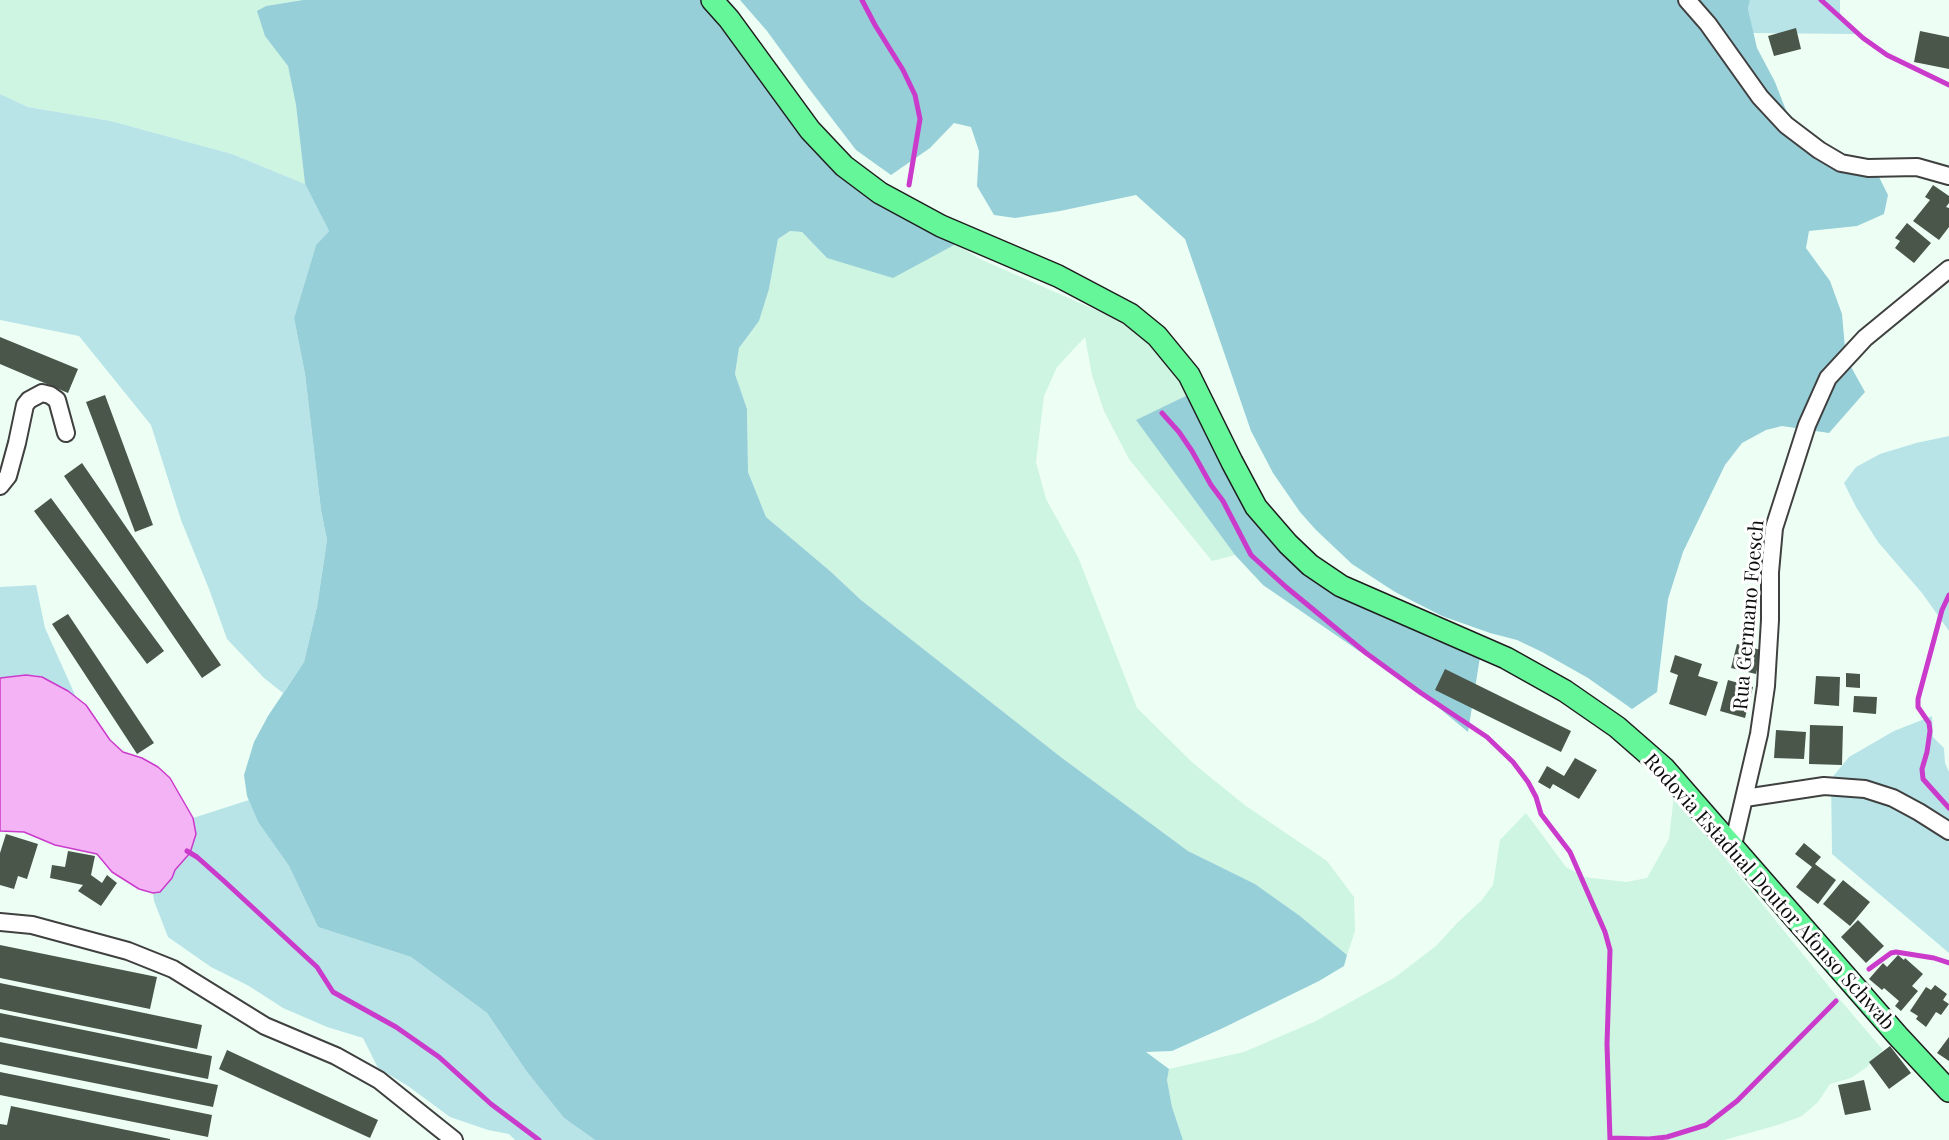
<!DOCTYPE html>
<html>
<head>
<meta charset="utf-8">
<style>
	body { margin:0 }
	canvas { display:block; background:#edfff4 }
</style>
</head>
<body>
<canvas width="1949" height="1140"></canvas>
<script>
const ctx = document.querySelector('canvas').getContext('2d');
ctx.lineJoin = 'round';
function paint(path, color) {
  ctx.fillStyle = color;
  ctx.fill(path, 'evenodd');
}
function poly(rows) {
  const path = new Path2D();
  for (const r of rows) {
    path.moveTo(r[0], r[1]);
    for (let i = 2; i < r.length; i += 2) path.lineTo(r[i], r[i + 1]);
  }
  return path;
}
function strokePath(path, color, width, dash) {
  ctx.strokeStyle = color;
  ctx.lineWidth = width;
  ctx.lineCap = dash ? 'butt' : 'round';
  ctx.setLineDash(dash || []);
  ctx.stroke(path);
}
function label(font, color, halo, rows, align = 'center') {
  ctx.font = font + ' "Playfair Display",serif';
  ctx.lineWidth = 6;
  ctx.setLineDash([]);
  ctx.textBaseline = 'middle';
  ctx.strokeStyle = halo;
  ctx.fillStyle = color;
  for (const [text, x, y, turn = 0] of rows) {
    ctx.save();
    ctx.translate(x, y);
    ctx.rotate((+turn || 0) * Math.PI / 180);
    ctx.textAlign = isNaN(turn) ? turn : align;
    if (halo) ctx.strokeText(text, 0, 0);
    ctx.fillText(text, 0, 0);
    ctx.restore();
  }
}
const farmland = poly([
	[0,0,303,0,266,6,265,36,288,65,296,105,305,184,232,154,111,121,28,107,0,94],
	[790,231,802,232,827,258,941,252,956,244,980,259,1107,315,1156,344,1200,389,1136,420,1235,555,1212,561,1129,459,1104,411,1092,375,1085,337,1057,367,1044,396,1036,462,1046,499,1078,557,1137,708,1194,764,1246,806,1327,861,1354,897,1355,931,1347,955,1300,916,1255,884,1188,851,1062,758,861,600,830,571,766,517,748,472,747,409,735,374,739,348,759,321,769,289,778,239],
	[1674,795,1835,994,1883,1050,1867,1067,1851,1078,1830,1084,1818,1102,1802,1116,1778,1125,1724,1140,1183,1140,1172,1107,1167,1080,1169,1069,1244,1052,1316,1021,1394,978,1436,946,1458,922,1481,901,1493,885,1500,840,1526,813,1566,867,1584,877,1626,882,1647,878,1669,839]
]);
const green = poly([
	[1750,0,1840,0,1840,13,1855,34,1753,33,1748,9],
	[0,94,28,107,111,121,232,154,305,184,329,231,316,245,294,318,305,374,321,510,327,540,317,607,304,662,283,693,264,678,227,639,209,589,181,520,151,425,79,336,0,320],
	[1949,436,1949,631,1922,593,1878,542,1856,507,1844,483,1856,467,1880,454,1916,443],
	[36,585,45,628,76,697,62,687,35,675,0,678,0,587],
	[1932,716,1933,737,1944,748,1945,763,1949,772,1949,953,1832,854,1831,779,1849,757,1894,731],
	[249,800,258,822,289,866,318,927,411,957,487,1013,527,1072,564,1118,595,1140,515,1140,509,1134,488,1130,450,1117,408,1086,378,1068,363,1038,327,1027,283,1008,249,986,211,967,168,937,154,901,153,893,160,892,172,878,175,870,190,853,196,834,193,818]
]);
const forest = poly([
	[303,0,704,0,767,73,901,211,956,244,893,278,827,258,802,232,790,231,778,239,769,289,759,321,739,348,735,374,747,409,748,472,766,517,830,571,861,600,1062,758,1188,851,1255,884,1300,916,1347,955,1344,966,1319,981,1223,1028,1172,1051,1146,1052,1169,1069,1167,1080,1172,1107,1183,1140,595,1140,564,1118,527,1072,487,1013,411,957,318,927,289,866,258,822,247,796,244,775,254,742,268,716,304,662,317,607,327,540,321,510,305,374,294,318,316,245,329,231,305,184,296,105,288,66,265,36,257,11,266,6],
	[740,0,1750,0,1748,9,1757,48,1775,82,1791,123,1833,156,1877,173,1888,195,1884,214,1857,226,1809,231,1806,248,1830,281,1842,314,1845,348,1850,365,1865,392,1829,433,1782,426,1766,430,1742,443,1725,465,1683,552,1668,599,1657,692,1632,709,1588,678,1542,652,1517,640,1490,633,1442,616,1395,592,1352,564,1316,530,1300,512,1273,473,1251,431,1185,239,1136,195,1060,211,1015,218,994,215,977,186,979,151,971,127,954,123,930,148,891,175,856,150,807,86,767,31],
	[1200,389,1227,441,1281,528,1382,614,1432,639,1480,657,1468,732,1392,669,1359,651,1263,585,1235,555,1136,420]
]);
const water = poly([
	[26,675,42,677,68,691,86,705,110,740,123,752,142,758,158,767,170,778,193,818,196,834,190,853,175,870,172,878,160,892,153,893,139,889,112,872,97,854,55,845,24,832,0,831,0,678,26,675]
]);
const stream = poly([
	[862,0,875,25,903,70,915,95,920,119,909,185],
	[1821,0,1863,38,1887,55,1949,85],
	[1162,413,1179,432,1192,451,1211,485,1223,501,1251,555,1286,587,1366,653,1421,693,1487,737,1513,762,1528,782,1536,797,1541,814,1570,852,1605,932,1610,950,1607,1044,1610,1140],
	[1949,595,1942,610,1918,699,1918,707,1929,723,1930,731,1927,752,1922,769,1923,779,1949,808],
	[187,851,197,857,224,881,317,967,333,992,396,1027,439,1057,491,1104,539,1140],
	[1869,969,1891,953,1896,952,1934,958,1949,963],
	[1611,1138,1649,1139,1667,1137,1706,1125,1737,1101,1836,1001]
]);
const building = poly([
	[1796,28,1801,49,1774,56,1768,36],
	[1920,31,1949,37,1949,69,1914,62],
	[1933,185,1949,196,1949,203,1946,207,1949,208,1949,227,1939,240,1913,221,1930,200,1925,197],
	[1907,223,1931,243,1914,263,1895,248,1900,241,1895,238],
	[0,337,78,369,68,393,0,364],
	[105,395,153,525,135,532,86,402],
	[82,463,221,665,202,678,64,476],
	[51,498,164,651,147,664,34,511],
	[68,614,154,743,137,754,52,624],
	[1737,644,1761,650,1756,674,1731,668],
	[1675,655,1702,664,1698,676,1718,682,1706,716,1669,704,1678,675,1670,672],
	[1445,669,1571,731,1561,752,1435,690],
	[1846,673,1860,674,1860,688,1846,687],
	[1816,676,1840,677,1839,706,1814,704],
	[1728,680,1753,687,1745,718,1720,711],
	[1854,696,1877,697,1876,714,1853,712],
	[1810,725,1843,726,1842,765,1809,764],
	[1776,730,1806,732,1804,759,1774,758],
	[1575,758,1597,770,1579,799,1553,784,1550,789,1538,782,1547,766,1564,776],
	[6,834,38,844,27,879,18,876,14,889,0,885,0,853],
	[1804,843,1821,857,1815,864,1836,880,1818,904,1796,887,1812,867,1795,854],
	[68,851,95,856,91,875,102,883,107,875,117,883,101,906,78,891,83,885,50,878,52,865,65,867],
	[1843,880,1870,902,1850,926,1823,904],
	[1858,920,1884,946,1866,963,1841,937],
	[0,945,157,977,150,1009,0,978],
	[1898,955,1904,960,1905,958,1923,974,1912,986,1918,991,1901,1011,1895,1006,1899,1001,1884,988,1882,990,1869,979,1883,963,1887,967],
	[0,983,202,1025,197,1049,0,1009],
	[1935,985,1947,994,1943,1000,1949,1004,1941,1015,1936,1012,1926,1027,1916,1019,1918,1016,1910,1011,1926,987,1931,990],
	[0,1013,212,1056,208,1079,0,1037],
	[1949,1037,1949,1061,1937,1053],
	[0,1042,218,1085,213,1107,0,1064],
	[1890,1046,1911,1073,1889,1089,1869,1062],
	[227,1050,378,1120,370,1138,219,1069],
	[0,1072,212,1115,208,1137,0,1095],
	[1864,1080,1871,1110,1845,1115,1838,1085],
	[11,1106,170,1139,170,1140,0,1140,0,1124,7,1125]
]);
const minor = poly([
	[1687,0,1708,24,1760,97,1786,125,1819,150,1841,163,1868,168,1917,167,1949,176],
	[0,486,8,476,17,443,25,405,29,400,42,393,50,395,57,400,66,433],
	[1745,798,1824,786,1865,789,1893,798,1919,812,1949,831],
	[1733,845,1759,734,1766,686,1770,620,1770,572,1774,528,1807,425,1828,378,1865,338,1949,269],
	[0,922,32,925,128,951,173,969,265,1026,336,1056,379,1080,454,1140]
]);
const major = poly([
	[712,0,729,19,810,130,844,166,880,193,941,226,1058,276,1130,314,1157,336,1189,375,1232,462,1256,507,1288,544,1310,565,1341,586,1506,658,1565,691,1617,727,1664,768,1897,1035,1949,1091]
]);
const streetNames = [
	["Rua Germano Foesch",1749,615,-85],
	["Rodovia Estadual Doutor Afonso Schwab",1769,892,48]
];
paint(farmland, '#cef4e2');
paint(green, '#b8e4e8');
paint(forest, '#97cfd9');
paint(water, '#f4b3f5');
strokePath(water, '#cb3bcb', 1.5);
strokePath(stream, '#cb3bcb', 5);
paint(building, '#4a564a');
strokePath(minor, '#404040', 20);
strokePath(major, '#1e1e1e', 24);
strokePath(minor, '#fff', 16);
strokePath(major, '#66f69a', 21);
label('20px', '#0d0d0d', '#fff', streetNames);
</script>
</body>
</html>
